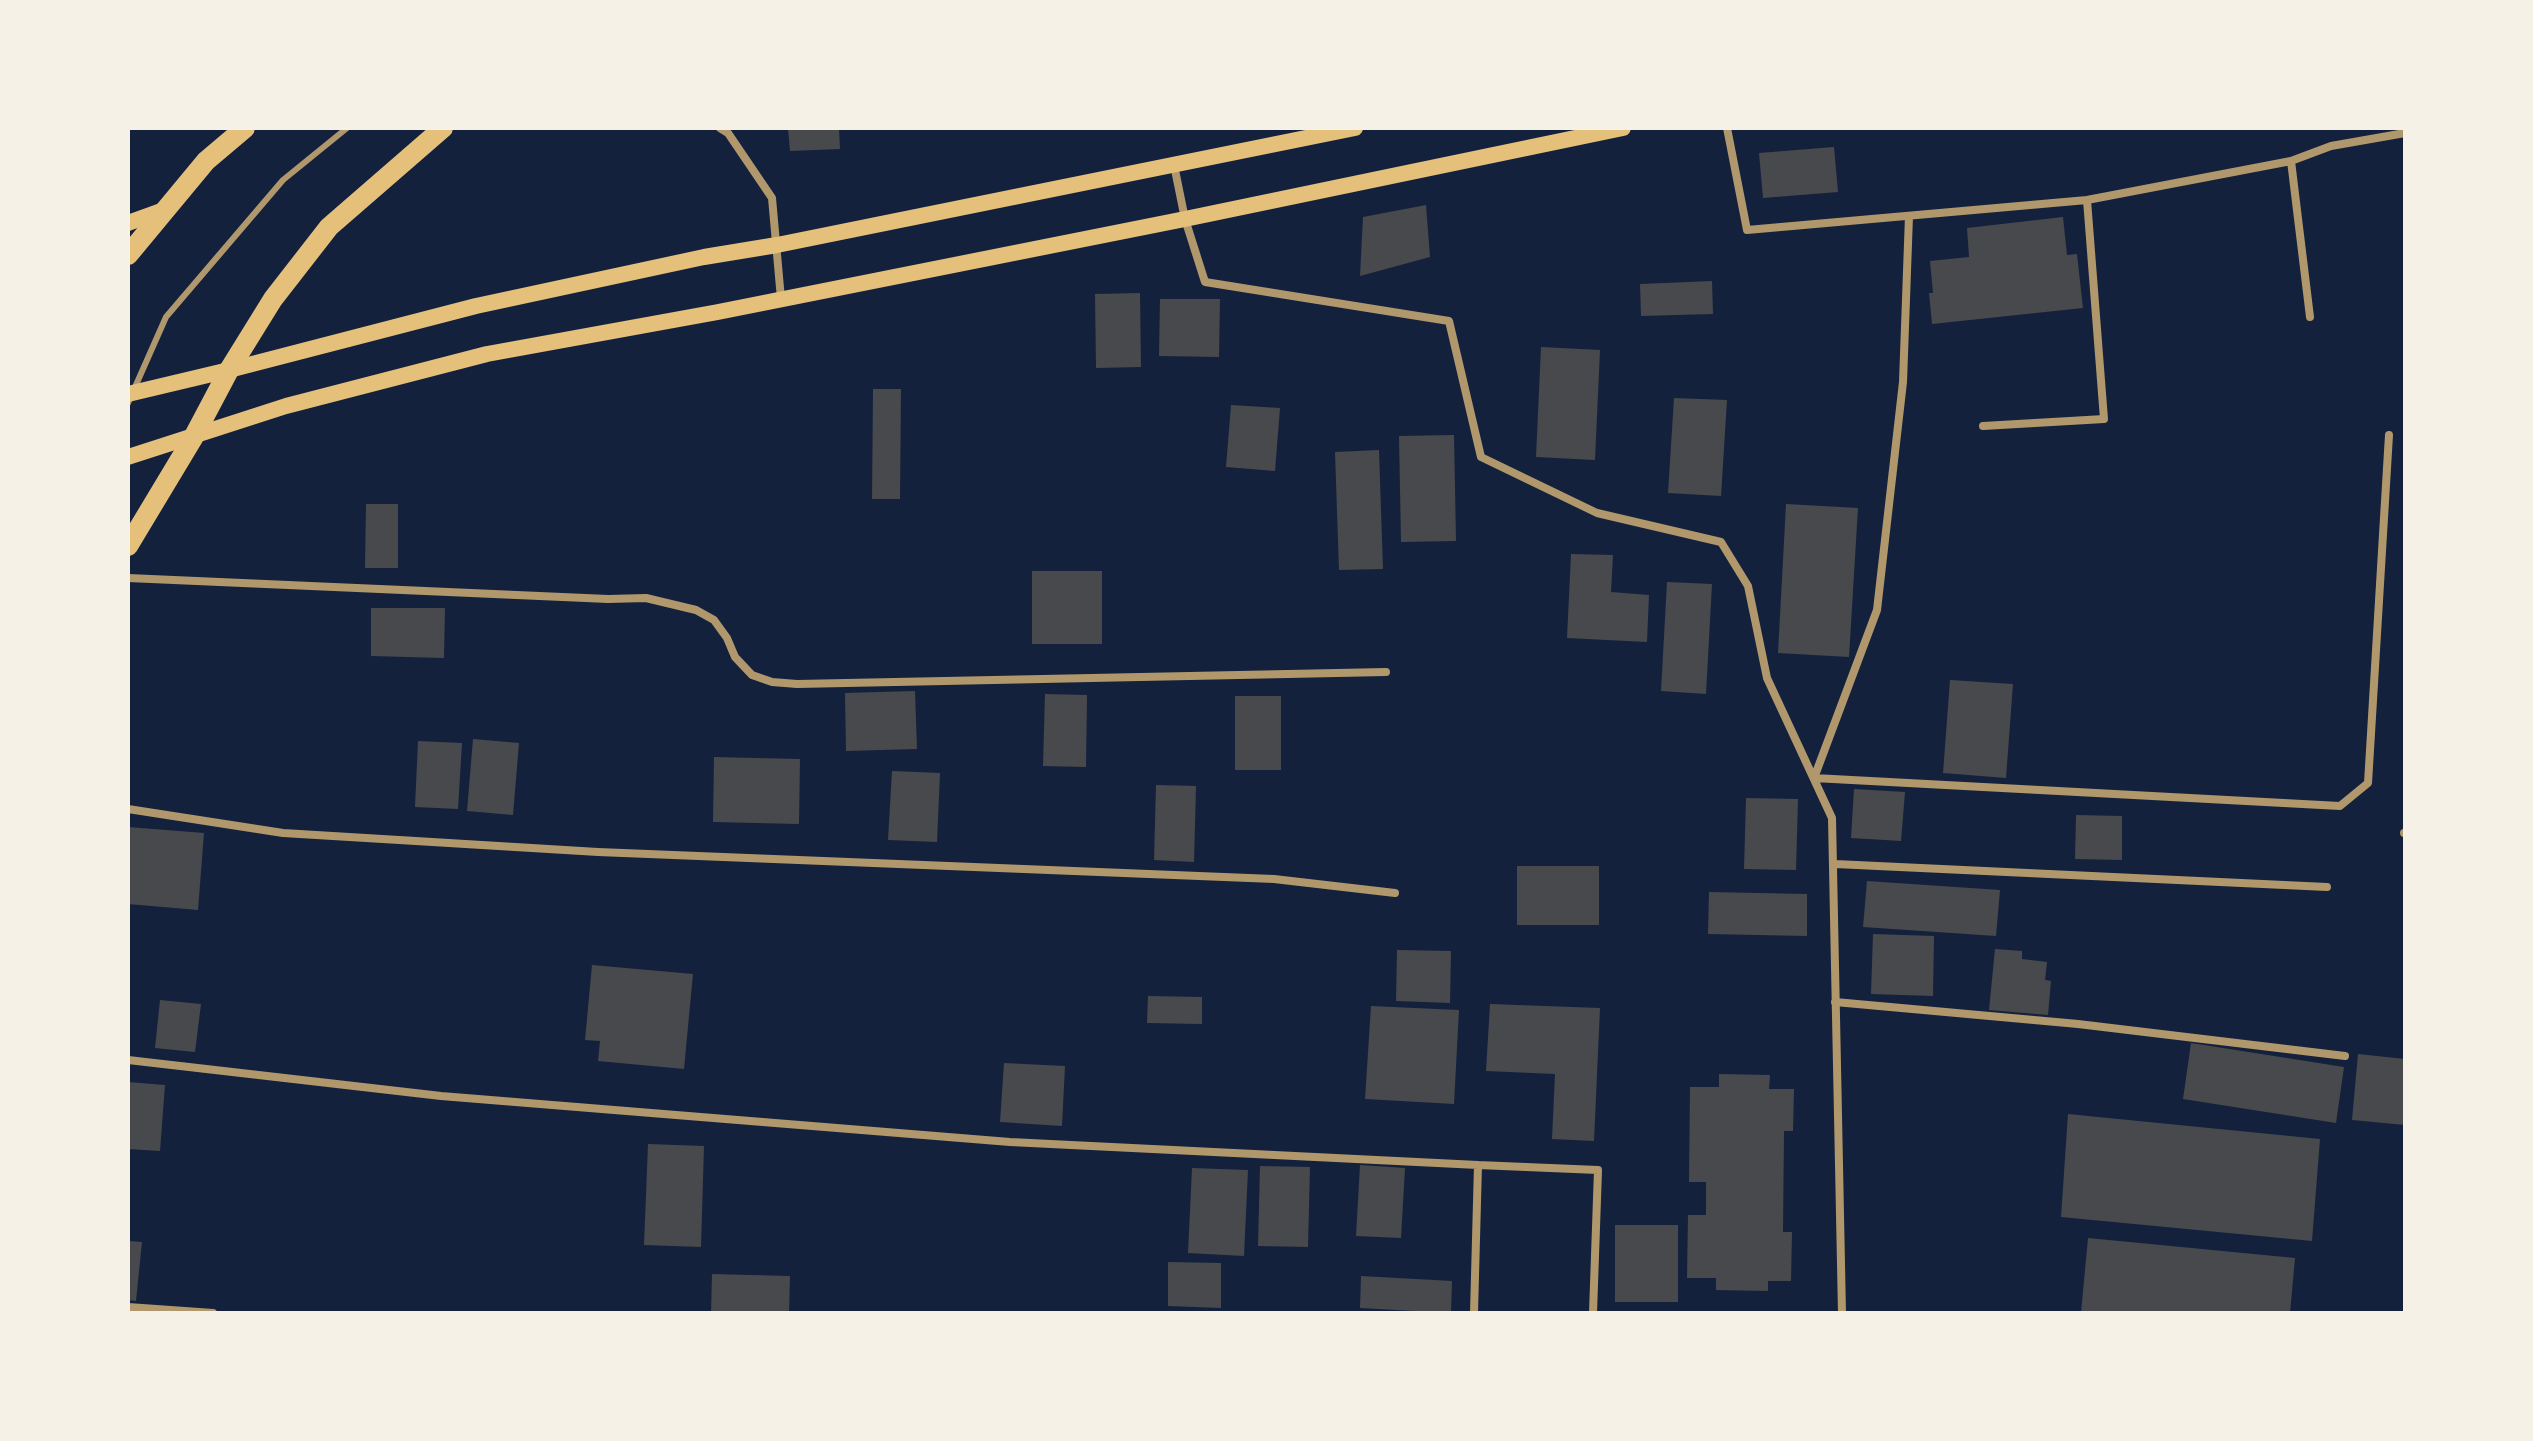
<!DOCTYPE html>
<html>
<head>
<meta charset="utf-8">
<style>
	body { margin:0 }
	#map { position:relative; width:2533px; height:1441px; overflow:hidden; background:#14213d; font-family:Lato,sans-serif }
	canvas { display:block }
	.frame { position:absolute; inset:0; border:130px solid #f6f1e7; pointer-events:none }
</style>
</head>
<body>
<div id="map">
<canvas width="2533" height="1441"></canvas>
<div class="frame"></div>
</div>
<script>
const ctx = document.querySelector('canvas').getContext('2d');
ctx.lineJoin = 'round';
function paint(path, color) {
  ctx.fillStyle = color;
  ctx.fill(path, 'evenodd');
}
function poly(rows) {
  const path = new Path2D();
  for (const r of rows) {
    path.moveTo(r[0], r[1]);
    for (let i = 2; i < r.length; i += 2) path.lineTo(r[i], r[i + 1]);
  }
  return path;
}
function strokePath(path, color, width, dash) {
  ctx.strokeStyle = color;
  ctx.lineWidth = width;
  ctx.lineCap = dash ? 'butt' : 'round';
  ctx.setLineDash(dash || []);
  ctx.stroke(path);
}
const building = poly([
	[788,128,839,128,840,149,790,151],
	[1834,147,1838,192,1763,198,1759,153],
	[1426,205,1430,257,1360,276,1363,217],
	[2063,217,2067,255,2077,254,2083,308,1932,324,1929,293,1933,293,1930,261,1969,257,1967,228],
	[1712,281,1713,314,1641,316,1640,284],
	[1140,293,1141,367,1096,368,1095,294],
	[1160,299,1220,299,1219,357,1159,356],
	[1541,347,1600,350,1595,460,1536,457],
	[873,389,901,389,900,499,872,499],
	[1674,398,1727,400,1721,496,1668,493],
	[1231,405,1280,408,1275,471,1226,467],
	[1454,435,1456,541,1401,542,1399,436],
	[1379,450,1383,569,1339,570,1335,452],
	[366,504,398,504,398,568,365,568],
	[1786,504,1858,508,1849,657,1778,653],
	[1571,554,1613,555,1611,592,1649,595,1647,642,1567,638],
	[1032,571,1102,571,1102,644,1032,644],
	[1667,582,1712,584,1706,694,1661,691],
	[371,608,445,608,444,658,371,656],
	[1950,680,2013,684,2006,778,1943,773],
	[915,691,917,749,846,751,845,693],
	[1045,694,1087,695,1086,767,1043,766],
	[1235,696,1281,696,1281,770,1235,770],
	[473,739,519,743,513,815,467,811],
	[418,741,462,743,458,809,415,807],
	[714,757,800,759,799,824,713,822],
	[892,771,940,773,937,842,888,840],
	[1156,785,1196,786,1194,862,1154,860],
	[1854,789,1905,792,1901,841,1851,838],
	[1746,798,1798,799,1796,870,1744,869],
	[2076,815,2122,816,2122,860,2075,859],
	[128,827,204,833,198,910,128,904],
	[1517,866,1599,866,1599,925,1517,925],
	[1867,881,2000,890,1996,936,1863,927],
	[1709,892,1807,894,1807,936,1708,934],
	[1873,934,1934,936,1933,996,1871,994],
	[1995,949,2022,951,2022,959,2047,962,2045,980,2051,981,2048,1015,1989,1010],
	[1397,950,1451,951,1450,1003,1396,1001],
	[592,965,693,974,684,1069,598,1061,600,1041,585,1040],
	[1148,996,1202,997,1202,1024,1147,1023],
	[160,1000,201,1004,195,1052,155,1048],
	[1490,1004,1600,1008,1594,1141,1552,1139,1555,1074,1486,1071],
	[1371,1006,1459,1010,1454,1104,1365,1099],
	[2191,1043,2344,1067,2336,1123,2183,1099],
	[2358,1054,2405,1059,2405,1125,2352,1120],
	[1004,1063,1065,1066,1062,1126,1000,1122],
	[1719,1074,1770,1075,1769,1089,1794,1089,1793,1131,1784,1131,1783,1232,1792,1232,1791,1281,1768,1281,1768,1291,1716,1290,1716,1278,1687,1278,1688,1215,1706,1215,1706,1182,1689,1182,1690,1087,1719,1087],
	[128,1082,165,1085,160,1151,128,1149],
	[2068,1114,2320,1139,2312,1241,2061,1217],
	[648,1144,704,1146,701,1247,644,1245],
	[1360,1165,1405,1168,1401,1238,1356,1236],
	[1260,1166,1310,1167,1308,1247,1258,1246],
	[1192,1168,1248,1170,1244,1256,1188,1253],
	[1615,1225,1678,1225,1678,1302,1615,1302],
	[2088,1238,2295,1258,2290,1313,2081,1313],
	[128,1241,142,1242,136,1301,128,1300],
	[1168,1262,1221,1263,1221,1308,1168,1306],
	[712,1274,790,1276,789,1313,711,1313],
	[1361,1276,1452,1281,1451,1313,1360,1308]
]);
const service = poly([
	[128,403,166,317,283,180,347,128]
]);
const minor = poly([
	[720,128,728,133,772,198,781,299],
	[1727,128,1747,230,2087,200,2291,161,2331,146,2405,133],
	[2291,161,2310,317],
	[1174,165,1185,219,1205,282,1449,321,1481,457,1597,513,1721,542,1748,586,1767,678,1832,818,1842,1313],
	[1909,216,1903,382,1877,610,1814,778,2340,806,2368,783,2389,435],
	[1983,426,2104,419,2087,200],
	[128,578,608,599,646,598,696,610,714,620,727,638,735,657,752,675,772,682,797,684,1386,672],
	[128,809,283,833,598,852,1274,879,1395,893],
	[2404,833,2405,833],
	[1835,864,2327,887],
	[1835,1002,2078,1024,2345,1056],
	[128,1060,441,1096,1010,1142,1478,1165,1474,1313],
	[1478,1165,1598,1170,1593,1313],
	[128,1307,213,1313]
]);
const secondary = poly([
	[128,223,164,210],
	[128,394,229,370,476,306,704,257,777,245,1355,128],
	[128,457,286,406,487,354,718,312,1185,219,1623,128]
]);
const primary = poly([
	[128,255,206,161,245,128],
	[128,546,193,438,229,370,273,299,329,227,443,128]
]);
paint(building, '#48494c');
strokePath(service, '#b1986c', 6);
strokePath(minor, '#b1986c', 8);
strokePath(secondary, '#e5c07b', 16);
strokePath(primary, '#e5c07b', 20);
</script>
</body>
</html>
